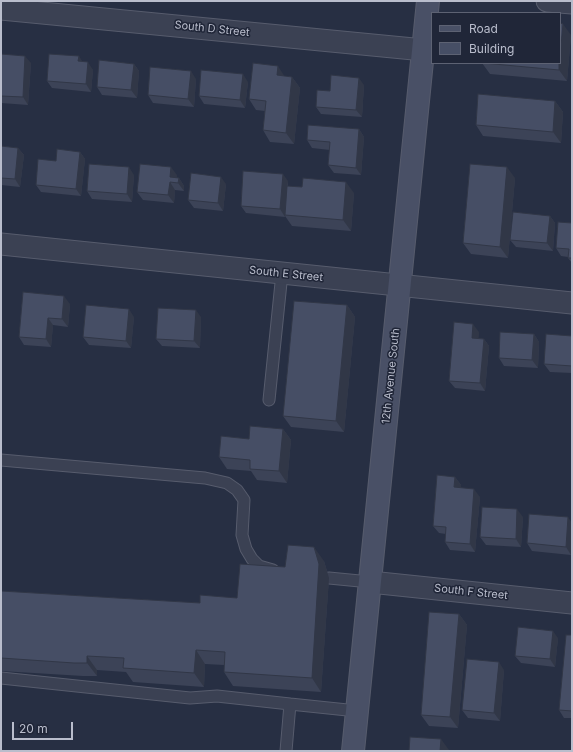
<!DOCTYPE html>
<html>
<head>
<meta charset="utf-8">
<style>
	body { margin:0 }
	#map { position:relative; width:573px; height:752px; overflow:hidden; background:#272f43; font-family:Inter,sans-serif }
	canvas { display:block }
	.frame { position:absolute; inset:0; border:2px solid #b9bdcc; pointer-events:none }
	.legend { position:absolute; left:431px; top:12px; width:130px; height:52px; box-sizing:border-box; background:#202638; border:1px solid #5d6273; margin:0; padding:5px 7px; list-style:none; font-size:12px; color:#b9bdcc }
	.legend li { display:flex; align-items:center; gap:8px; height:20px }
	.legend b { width:20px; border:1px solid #5d6273 }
	.scale { position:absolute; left:12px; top:722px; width:61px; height:18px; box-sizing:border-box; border:2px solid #b9bdcc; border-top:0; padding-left:5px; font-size:12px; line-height:14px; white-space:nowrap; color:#b9bdcc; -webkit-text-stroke:3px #202638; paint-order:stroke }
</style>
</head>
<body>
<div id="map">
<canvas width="573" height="752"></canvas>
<div class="frame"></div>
<ul class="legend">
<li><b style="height:5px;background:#495066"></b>Road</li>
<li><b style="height:11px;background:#464e65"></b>Building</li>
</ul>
<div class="scale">20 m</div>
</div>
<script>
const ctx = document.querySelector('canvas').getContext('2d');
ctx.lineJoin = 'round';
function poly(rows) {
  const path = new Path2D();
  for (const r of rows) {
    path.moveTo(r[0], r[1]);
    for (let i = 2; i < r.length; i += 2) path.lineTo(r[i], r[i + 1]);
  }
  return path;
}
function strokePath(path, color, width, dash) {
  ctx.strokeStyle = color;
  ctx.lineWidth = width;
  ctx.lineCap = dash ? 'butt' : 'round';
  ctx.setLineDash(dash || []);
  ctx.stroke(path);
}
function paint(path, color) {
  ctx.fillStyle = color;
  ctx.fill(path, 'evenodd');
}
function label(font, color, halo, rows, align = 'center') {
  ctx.font = font + ' Inter,sans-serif';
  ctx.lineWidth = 3;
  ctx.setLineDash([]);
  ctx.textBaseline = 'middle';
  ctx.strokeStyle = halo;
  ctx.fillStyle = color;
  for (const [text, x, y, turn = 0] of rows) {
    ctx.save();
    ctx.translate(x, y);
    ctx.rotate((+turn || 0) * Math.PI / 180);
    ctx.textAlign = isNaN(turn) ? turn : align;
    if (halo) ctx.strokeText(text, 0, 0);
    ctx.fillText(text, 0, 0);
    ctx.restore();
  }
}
const lane = poly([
	[269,400,282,273],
	[1,460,205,478,227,483,237,490,244,500,242,535,246,549,252,559,259,566,273,570],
	[329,578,370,582],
	[1,678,190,698,217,696,290,704],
	[286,751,290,704,357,711]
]);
const street = poly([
	[547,1,572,3],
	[1,9,424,50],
	[1,244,572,303],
	[370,582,572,603]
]);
const secondary = poly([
	[353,751,428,1]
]);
const wall = poly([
	[571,35,567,81,490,74,482,63],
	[1,54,31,63,28,105,1,103],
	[82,61,93,70,91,92,52,88,47,81],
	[134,64,139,71,137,98,102,95,97,87],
	[285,76,292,77,300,88,294,144,270,142,263,130,265,111,256,110,249,99],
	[196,79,194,107,153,103,148,95],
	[248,82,245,108,204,104,199,96],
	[364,85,362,117,321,114,316,107,330,91],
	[555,101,563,112,561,143,483,136,476,125],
	[359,129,364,137,361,175,334,173,328,165,330,150,312,148,307,140],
	[1,146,18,148,24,155,20,187,1,185],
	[80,152,85,159,81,196,41,192,36,185,56,161],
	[134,175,132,202,92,199,87,191],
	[177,175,176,178,179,178,184,186,184,191,175,190,174,203,143,200,137,192],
	[515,178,508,258,471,254,463,243],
	[288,181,288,186,354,193,351,231,292,226,285,216,285,217,246,213,241,206],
	[226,184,223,211,194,208,188,200],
	[550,216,555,223,553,251,516,247,510,240],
	[572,223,572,263,568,258,568,257,561,256,556,248],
	[23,292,70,304,68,327,53,325,51,347,24,345,19,337],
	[347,305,355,317,344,432,291,427,283,416],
	[134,317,131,348,89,345,83,337],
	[201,317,200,348,162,346,156,339],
	[479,332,478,338,484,339,489,346,485,391,455,388,449,381],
	[534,334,539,342,538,368,504,366,499,358],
	[572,336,572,373,550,372,544,364],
	[283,429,291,440,287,483,257,480,251,471,227,469,219,457,249,439],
	[455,477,461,485,460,488,480,497,475,552,450,550,445,542,446,534,439,533,433,526],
	[523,517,521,547,486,545,480,537],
	[568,517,571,555,532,551,527,543],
	[324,561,329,578,321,692,233,686,224,672,224,665,205,664,204,687,133,682,126,672,97,670,97,676,83,676,1,671,1,591,200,603,237,598,285,567],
	[459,614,467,625,458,728,429,726,421,715],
	[572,635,572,718,564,718,559,710],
	[558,638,555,667,521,663,515,656],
	[504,670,500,721,468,718,462,710]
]);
const shadedWall = poly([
	[563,24,571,35,567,81,559,70,559,63,560,63],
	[25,56,31,63,28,105,23,97],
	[79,56,84,64,78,61],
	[88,62,93,70,91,92,86,84],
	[134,64,139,71,137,98,131,90],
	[278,66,285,77,277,75],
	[191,71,196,79,194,107,188,99],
	[243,74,248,82,245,108,240,100],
	[292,77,300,88,294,144,286,133],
	[359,78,364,85,362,117,356,110],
	[555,101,563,112,561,143,553,132],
	[359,129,364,137,361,175,356,168],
	[18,148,24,155,20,187,15,179],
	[80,152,85,159,81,196,76,189],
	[129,167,134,175,132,202,127,194],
	[171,167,177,175,176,183,170,177],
	[507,167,515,178,508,258,500,247],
	[283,174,288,181,285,215,285,217,280,209],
	[221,177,226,184,223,211,218,203],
	[179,178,184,186,184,191,178,183],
	[170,182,175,190,174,203,168,195],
	[346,182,354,193,351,231,343,220],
	[550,216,555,223,553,251,547,243],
	[64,296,70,304,68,327,62,319],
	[347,305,355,317,344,432,336,421],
	[129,309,134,317,131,348,126,341],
	[196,310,201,317,200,348,194,341],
	[48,318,53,325,51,347,46,339],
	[473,324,479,332,478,345,472,338],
	[534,334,539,342,538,368,532,360],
	[484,339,489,346,485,391,480,383],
	[283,429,291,440,287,483,279,471],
	[455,477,461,485,460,495,454,487],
	[474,489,480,497,475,552,470,544],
	[517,509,523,517,521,547,516,539],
	[568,517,572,523,572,543,571,555,566,547],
	[314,547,324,561,329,578,321,692,312,678],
	[459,614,467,625,458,728,450,717],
	[553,631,558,638,555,667,550,659],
	[196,650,205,664,204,687,194,673],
	[87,656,97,670,97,676,87,663],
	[499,662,504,670,500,721,494,713],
	[441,739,449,750,449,751,440,751]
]);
const building = poly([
	[560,23,563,24,560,57,560,23],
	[1,54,25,56,23,97,1,96,1,54],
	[49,54,79,56,78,61,88,62,86,84,47,81,49,54],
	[99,60,134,64,131,90,97,87,99,60],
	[253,63,278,66,277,75,292,77,286,133,263,130,266,101,249,99,253,63],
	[483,63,559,63,559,70,483,63],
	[150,67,191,71,188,99,148,95,150,67],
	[201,70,243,74,240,100,199,96,201,70],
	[331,75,359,78,356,110,316,107,317,90,330,91,331,75],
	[478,94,555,101,553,132,476,125,478,94],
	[308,125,359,129,356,168,328,165,330,142,307,140,308,125],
	[1,146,18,148,15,179,1,178,1,146],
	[57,149,80,152,76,189,36,185,38,159,56,161,57,149],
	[89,164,129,167,127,194,87,191,89,164],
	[140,164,171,167,170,177,179,178,178,183,170,182,168,195,137,192,140,164],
	[470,164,507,167,500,247,463,243,470,164],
	[243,171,283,174,280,209,241,206,243,171],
	[191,173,221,177,218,203,188,200,191,173],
	[303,178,346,182,343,220,285,215,287,186,302,187,303,178],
	[513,212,550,216,547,243,510,240,513,212],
	[558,222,572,223,572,258,568,258,569,249,556,248,558,222],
	[23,292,64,296,62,319,48,318,46,339,19,337,23,292],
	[294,301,347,305,336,421,283,416,294,301],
	[86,305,129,309,126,341,83,337,86,305],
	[158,308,196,310,194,341,156,339,158,308],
	[454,322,473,324,472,338,484,339,480,383,449,381,454,322],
	[500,332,534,334,532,360,499,358,500,332],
	[546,334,572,336,572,366,544,364,546,334],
	[250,426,283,429,279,471,250,469,250,460,219,457,221,436,249,439,250,426],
	[437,475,455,477,454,487,474,489,470,544,445,542,446,527,433,526,437,475],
	[482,507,517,509,516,539,480,537,482,507],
	[529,514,568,517,566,547,527,543,529,514],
	[288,545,314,547,319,564,312,678,224,672,225,652,196,650,194,673,123,668,124,658,87,656,87,663,74,663,1,658,1,591,200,603,200,595,237,598,240,564,285,567,288,545],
	[429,612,459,614,450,717,421,715,429,612],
	[518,627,553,631,550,659,515,656,518,627],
	[566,635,572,635,572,711,559,710,566,635],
	[467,659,499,662,494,713,462,710,467,659],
	[410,737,441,739,440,751,409,751,410,737]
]);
const streetNames = [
	["South D Street",212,29,6],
	["South E Street",286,274,6],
	["12th Avenue South",391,376,-84],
	["South F Street",471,592,6]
];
strokePath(lane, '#575c6d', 13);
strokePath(street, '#575c6d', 23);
strokePath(secondary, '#575c6d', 24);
strokePath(lane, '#3b4153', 11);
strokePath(street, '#3b4153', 21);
strokePath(secondary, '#495066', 22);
paint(wall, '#3c4357');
paint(shadedWall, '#313747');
paint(building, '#464e65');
strokePath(building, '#313747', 1);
label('11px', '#b9bdcc', '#202638', streetNames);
</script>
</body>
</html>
